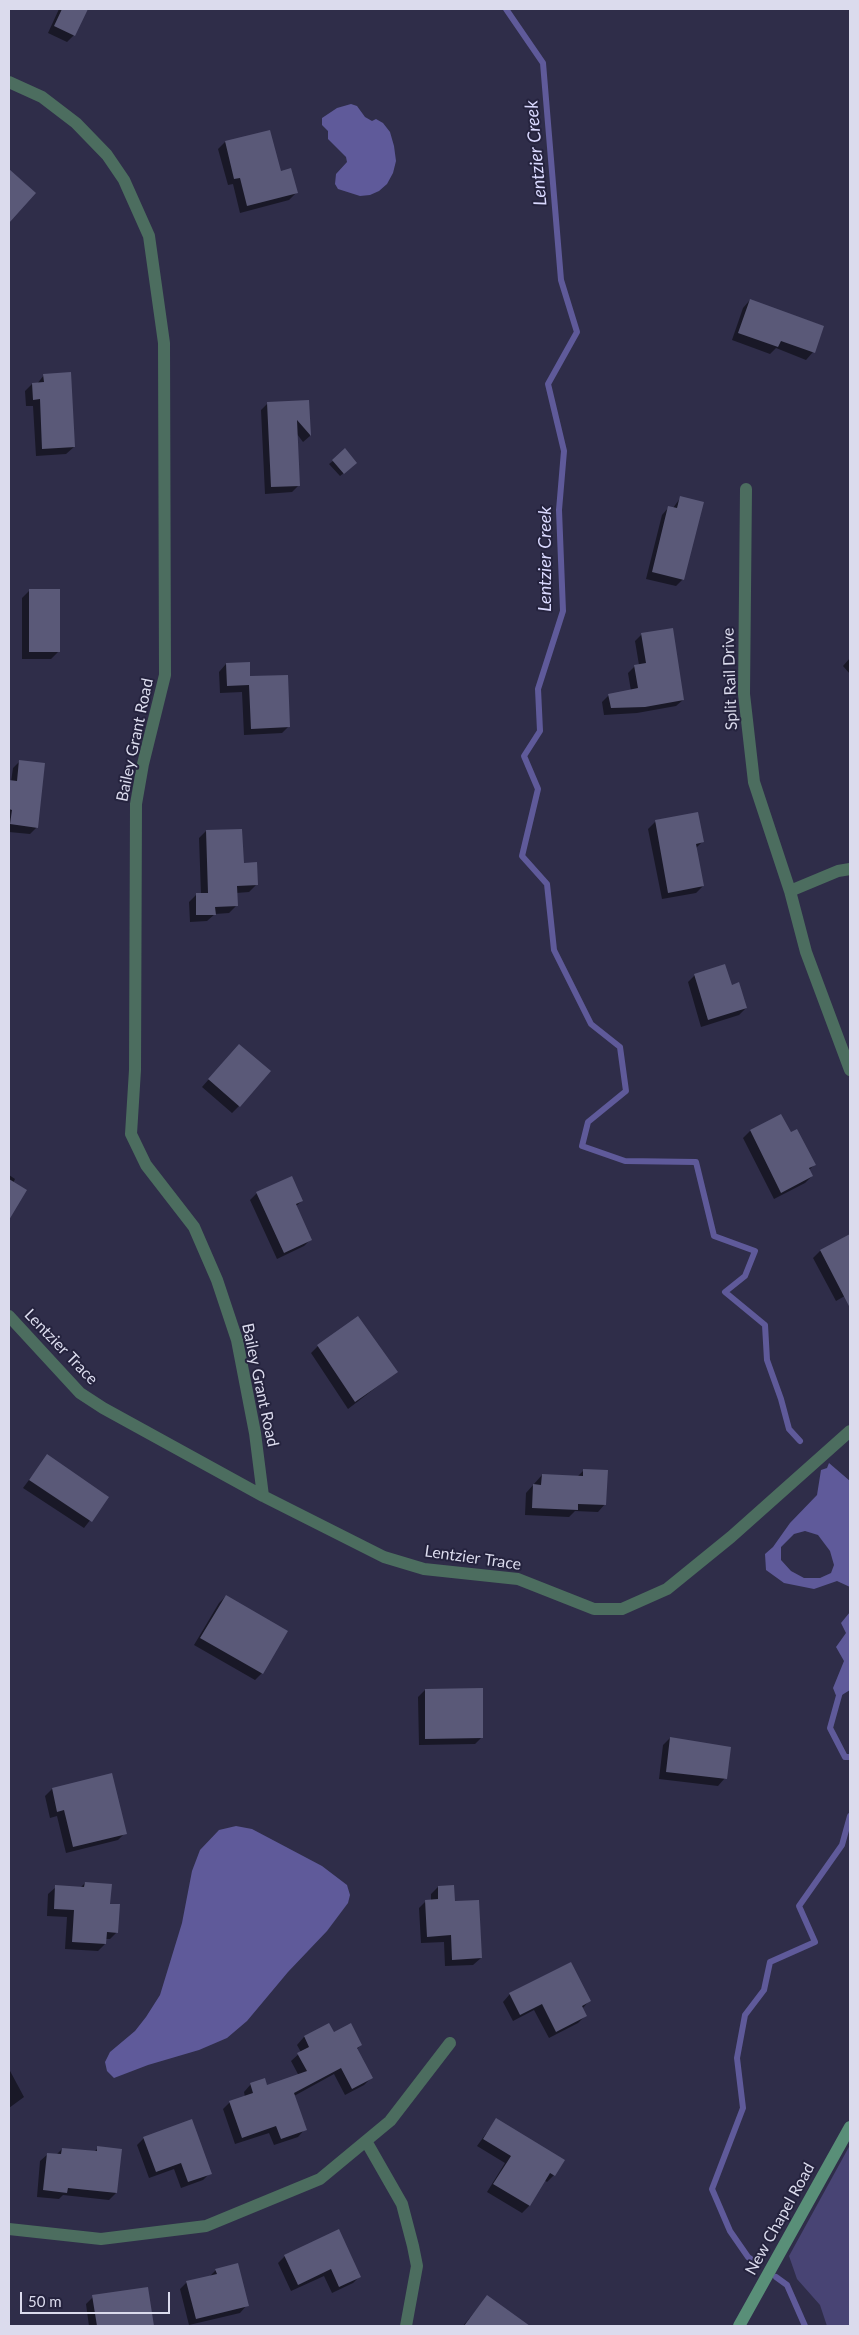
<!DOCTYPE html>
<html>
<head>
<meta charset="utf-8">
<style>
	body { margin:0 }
	#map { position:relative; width:859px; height:2335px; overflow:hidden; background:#2f2d49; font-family:Lato,sans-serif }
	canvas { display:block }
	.frame { position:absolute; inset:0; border:10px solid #dbdbed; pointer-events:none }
	.scale { position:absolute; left:20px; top:2292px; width:150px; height:22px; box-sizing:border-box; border:2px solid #dbdbed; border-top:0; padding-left:6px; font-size:15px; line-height:18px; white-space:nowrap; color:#dbdbed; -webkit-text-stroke:4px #25233e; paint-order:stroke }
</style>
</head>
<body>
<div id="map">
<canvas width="859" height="2335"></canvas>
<div class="frame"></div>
<div class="scale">50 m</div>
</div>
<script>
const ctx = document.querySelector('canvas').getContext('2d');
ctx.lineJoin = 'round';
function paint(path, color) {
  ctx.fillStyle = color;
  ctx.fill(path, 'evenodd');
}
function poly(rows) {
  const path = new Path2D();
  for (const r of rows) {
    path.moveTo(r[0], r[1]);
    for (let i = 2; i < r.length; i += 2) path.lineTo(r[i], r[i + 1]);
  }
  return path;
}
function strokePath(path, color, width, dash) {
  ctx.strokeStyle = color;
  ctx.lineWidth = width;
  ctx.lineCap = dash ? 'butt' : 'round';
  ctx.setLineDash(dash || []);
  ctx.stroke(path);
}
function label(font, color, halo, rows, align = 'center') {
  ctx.font = font + ' Lato,sans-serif';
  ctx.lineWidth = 4;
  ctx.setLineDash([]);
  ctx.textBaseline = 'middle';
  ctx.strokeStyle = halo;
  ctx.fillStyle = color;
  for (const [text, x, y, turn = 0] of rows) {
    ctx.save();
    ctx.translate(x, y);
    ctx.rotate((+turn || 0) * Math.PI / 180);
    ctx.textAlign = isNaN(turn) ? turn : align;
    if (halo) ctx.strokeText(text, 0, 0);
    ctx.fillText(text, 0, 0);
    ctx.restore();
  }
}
const green = poly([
	[850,2145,850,2326,827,2326,820,2305,797,2279,789,2256]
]);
const water = poly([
	[351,104,357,106,365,117,372,121,376,119,383,123,390,132,394,146,396,161,393,173,387,184,379,191,370,195,360,196,338,189,335,184,336,174,347,162,346,157,328,139,328,131,322,125,322,118,337,108],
	[829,1463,850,1481,850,1587,837,1581,814,1589,784,1583,766,1570,765,1554,773,1547,790,1523,817,1495,821,1470,827,1468],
	[805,1531,818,1535,830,1551,834,1565,831,1573,820,1578,804,1578,791,1571,781,1560,781,1547,794,1534],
	[850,1612,850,1690,837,1698,833,1688,844,1661,836,1647,846,1633,841,1623],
	[236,1826,252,1829,322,1866,347,1885,350,1895,348,1903,327,1931,288,1972,247,2021,227,2038,199,2050,148,2065,114,2078,107,2071,105,2062,110,2052,135,2031,146,2017,160,1995,182,1923,192,1871,200,1850,219,1830]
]);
const shadow = poly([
	[59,9,86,9,74,35,67,42,48,33],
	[225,142,280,172,296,193,289,200,240,213,233,184,228,185,218,149],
	[750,300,823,326,813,352,806,360,776,348,770,354,732,340,743,308],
	[44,375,74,447,66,454,36,456,33,406,26,406,25,391,32,384,37,384],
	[308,401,310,436,303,442,297,434,299,485,292,492,265,494,261,410,268,403],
	[333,461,353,466,340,476,329,464],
	[681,497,683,579,676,586,646,579,662,515,669,507,673,508],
	[29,591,58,652,51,659,22,659,22,598],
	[642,634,683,700,676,706,637,713,604,715,602,702,609,695,631,691,628,673,635,666,639,665,635,641],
	[850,658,850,674,843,666],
	[226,664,249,678,289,726,282,733,244,735,242,692,220,693,219,672],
	[20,761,37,827,30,834,9,832,9,781,11,782,13,768],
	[655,822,702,842,696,848,703,886,696,893,662,899,648,829],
	[206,831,242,864,256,885,249,892,236,893,236,906,229,913,215,914,207,921,190,922,189,902,196,895,201,894,199,838],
	[695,975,731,986,746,1008,739,1015,701,1027,688,982],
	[232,1053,239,1106,232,1113,202,1087],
	[781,1115,790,1133,814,1165,809,1170,812,1176,805,1183,774,1199,743,1138,750,1131],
	[9,1175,15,1179,13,1183,25,1190,9,1218],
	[257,1193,302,1201,296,1206,311,1239,304,1246,277,1259,250,1200],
	[850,1236,850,1293,836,1301,813,1258,820,1251],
	[318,1346,396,1372,348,1409,311,1353],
	[47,1456,108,1497,84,1528,23,1488],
	[584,1470,605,1504,598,1512,575,1511,569,1517,525,1515,526,1493,542,1475,577,1477],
	[226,1596,262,1673,255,1680,194,1645,219,1603],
	[425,1690,482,1737,475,1744,419,1745,418,1697],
	[670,1738,725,1778,718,1786,659,1779,663,1745],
	[111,1774,125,1833,118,1840,66,1853,57,1816,50,1818,45,1796,52,1789],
	[85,1883,109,1905,117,1932,110,1939,105,1939,105,1944,98,1951,65,1949,67,1917,47,1916,48,1894,56,1887,80,1888],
	[438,1887,454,1902,481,1958,473,1965,445,1966,444,1942,421,1943,419,1908,426,1901,431,1901,431,1894],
	[510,1994,589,2001,582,2009,585,2016,578,2023,549,2038,534,2010,513,2021,503,2002],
	[329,2025,333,2034,361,2045,356,2050,371,2078,364,2085,345,2095,334,2074,294,2096,305,2129,298,2137,274,2145,269,2133,235,2144,223,2109,230,2102,245,2097,244,2092,251,2084,267,2087,299,2076,291,2061,301,2052,297,2045,304,2037],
	[9,2069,24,2097,9,2108],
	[496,2120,554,2175,547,2182,544,2180,529,2206,522,2213,487,2192,505,2163,477,2146],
	[144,2138,210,2173,203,2180,181,2188,174,2169,149,2178,137,2145],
	[98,2148,116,2193,109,2200,63,2195,59,2199,37,2197,40,2161,48,2154,56,2155,62,2149,94,2152],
	[285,2256,360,2276,353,2283,332,2293,324,2276,291,2291,278,2263],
	[216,2270,247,2305,240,2313,189,2325,180,2289,187,2282,209,2277],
	[147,2289,153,2326,89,2326,86,2304,93,2297],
	[487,2297,521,2322,518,2326,463,2326]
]);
const stream = poly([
	[506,9,543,63,561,280,577,332,548,384,564,451,559,510,563,611,538,689,540,731,524,756,538,789,522,856,547,884,554,950,591,1024,620,1047,626,1091,588,1122,582,1146,625,1161,696,1162,714,1236,755,1251,745,1276,725,1292,765,1325,767,1360,781,1399,789,1429,800,1441],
	[840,1692,830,1728,845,1757,850,1757],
	[756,2263,748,2257,730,2231,712,2189,743,2108,737,2058,745,2015,764,1990,770,1962,815,1942,799,1906,842,1845,850,1816],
	[776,2277,787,2285,805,2326]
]);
const building = poly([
	[62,9,88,9,75,36,54,26],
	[270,130,281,171,291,168,298,193,247,206,240,178,234,179,225,141],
	[9,169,36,193,9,223],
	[750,299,824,326,815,353,781,341,778,347,738,333],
	[71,372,75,447,42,449,40,399,33,400,32,383,44,382,43,374],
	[309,400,311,436,297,420,300,486,271,487,267,402],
	[345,448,357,463,344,474,332,460],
	[680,496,704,502,684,580,652,572,668,506,677,508],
	[29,589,60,589,60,652,29,652],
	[673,628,684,700,645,707,611,708,608,694,638,688,634,665,646,663,641,633],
	[250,662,250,676,288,675,290,727,251,729,249,685,227,686,226,663],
	[19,760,45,763,38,828,10,824,12,810,9,809,9,780,17,781],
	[698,812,704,842,696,844,704,886,668,893,655,820],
	[242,829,244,863,257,862,258,885,237,886,238,906,215,907,216,915,196,915,196,893,208,893,206,830],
	[725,964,732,985,739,982,747,1008,708,1020,694,974],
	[239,1044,271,1071,240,1107,208,1079],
	[781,1114,791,1132,797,1129,816,1165,809,1168,813,1176,781,1193,750,1130],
	[292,1176,303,1201,296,1204,312,1240,284,1253,256,1192],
	[9,1179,27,1190,9,1220],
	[850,1234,850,1308,820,1250],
	[358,1316,398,1372,355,1402,317,1345],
	[47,1454,109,1497,92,1522,29,1480],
	[583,1469,608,1470,606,1505,578,1504,578,1510,532,1508,533,1484,541,1485,542,1474,583,1476],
	[226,1595,288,1631,263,1674,200,1638],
	[483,1688,483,1738,425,1739,425,1689],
	[670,1737,731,1747,727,1779,666,1772],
	[112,1773,127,1834,73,1847,64,1810,57,1812,52,1788],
	[85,1882,112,1884,110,1904,120,1904,118,1933,107,1932,106,1944,72,1942,74,1910,54,1909,55,1885,84,1887],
	[454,1885,455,1901,479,1900,482,1958,452,1960,451,1935,427,1937,425,1900,438,1899,438,1886],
	[571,1962,591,2001,582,2006,587,2016,556,2032,542,2004,520,2015,509,1993],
	[329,2023,334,2032,351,2023,362,2045,357,2048,373,2078,352,2089,341,2068,294,2093,307,2130,281,2139,276,2126,242,2138,229,2101,253,2093,250,2083,265,2078,267,2085,307,2071,297,2053,309,2047,304,2036],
	[496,2118,565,2160,555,2176,550,2173,530,2206,493,2184,511,2156,483,2139],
	[192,2119,212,2174,188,2182,181,2163,156,2172,143,2137],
	[97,2146,122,2149,117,2193,68,2188,67,2193,43,2190,47,2153,61,2154,62,2148,97,2151],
	[339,2229,361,2277,339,2287,331,2269,298,2285,284,2255],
	[238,2263,249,2306,196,2319,186,2281,217,2274,215,2269],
	[148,2287,154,2326,97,2326,92,2295],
	[487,2295,530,2326,464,2326]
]);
const street = poly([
	[9,82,42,97,76,123,107,155,124,180,149,236,164,343,165,675,143,764,136,804,135,1070,131,1134,146,1165,194,1227,217,1280,237,1340,255,1433,263,1496],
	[746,489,744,694,754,782,790,891,806,952,850,1070],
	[790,891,838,871,850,869],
	[9,1316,80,1393,103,1408,263,1496,384,1557,424,1569,518,1579,594,1609,622,1609,667,1589,731,1537,850,1431],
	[366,2141,402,2204,413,2246,417,2266,406,2326],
	[9,2229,101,2239,206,2226,320,2179,390,2121,450,2043]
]);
const secondary = poly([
	[739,2326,850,2127]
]);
const streetNames = [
	["Split Rail Drive",730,679,-92],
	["Bailey Grant Road",135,740,-78],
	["Lentzier Trace",61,1347,46],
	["Bailey Grant Road",260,1385,78],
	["Lentzier Trace",473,1558,8],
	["New Chapel Road",780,2219,-61]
];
const waterNames = [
	["Lentzier Creek",536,153,-95],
	["Lentzier Creek",545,559,-90]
];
paint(green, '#484474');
paint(water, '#5f5a9a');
paint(shadow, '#0007');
strokePath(stream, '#5f5a9a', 6);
paint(building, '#5a5978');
strokePath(street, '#4c6d5f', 12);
strokePath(secondary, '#598f78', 12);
label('16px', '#dbdbed', '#25233e', streetNames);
label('italic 18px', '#dad9ff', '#25233e', waterNames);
</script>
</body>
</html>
